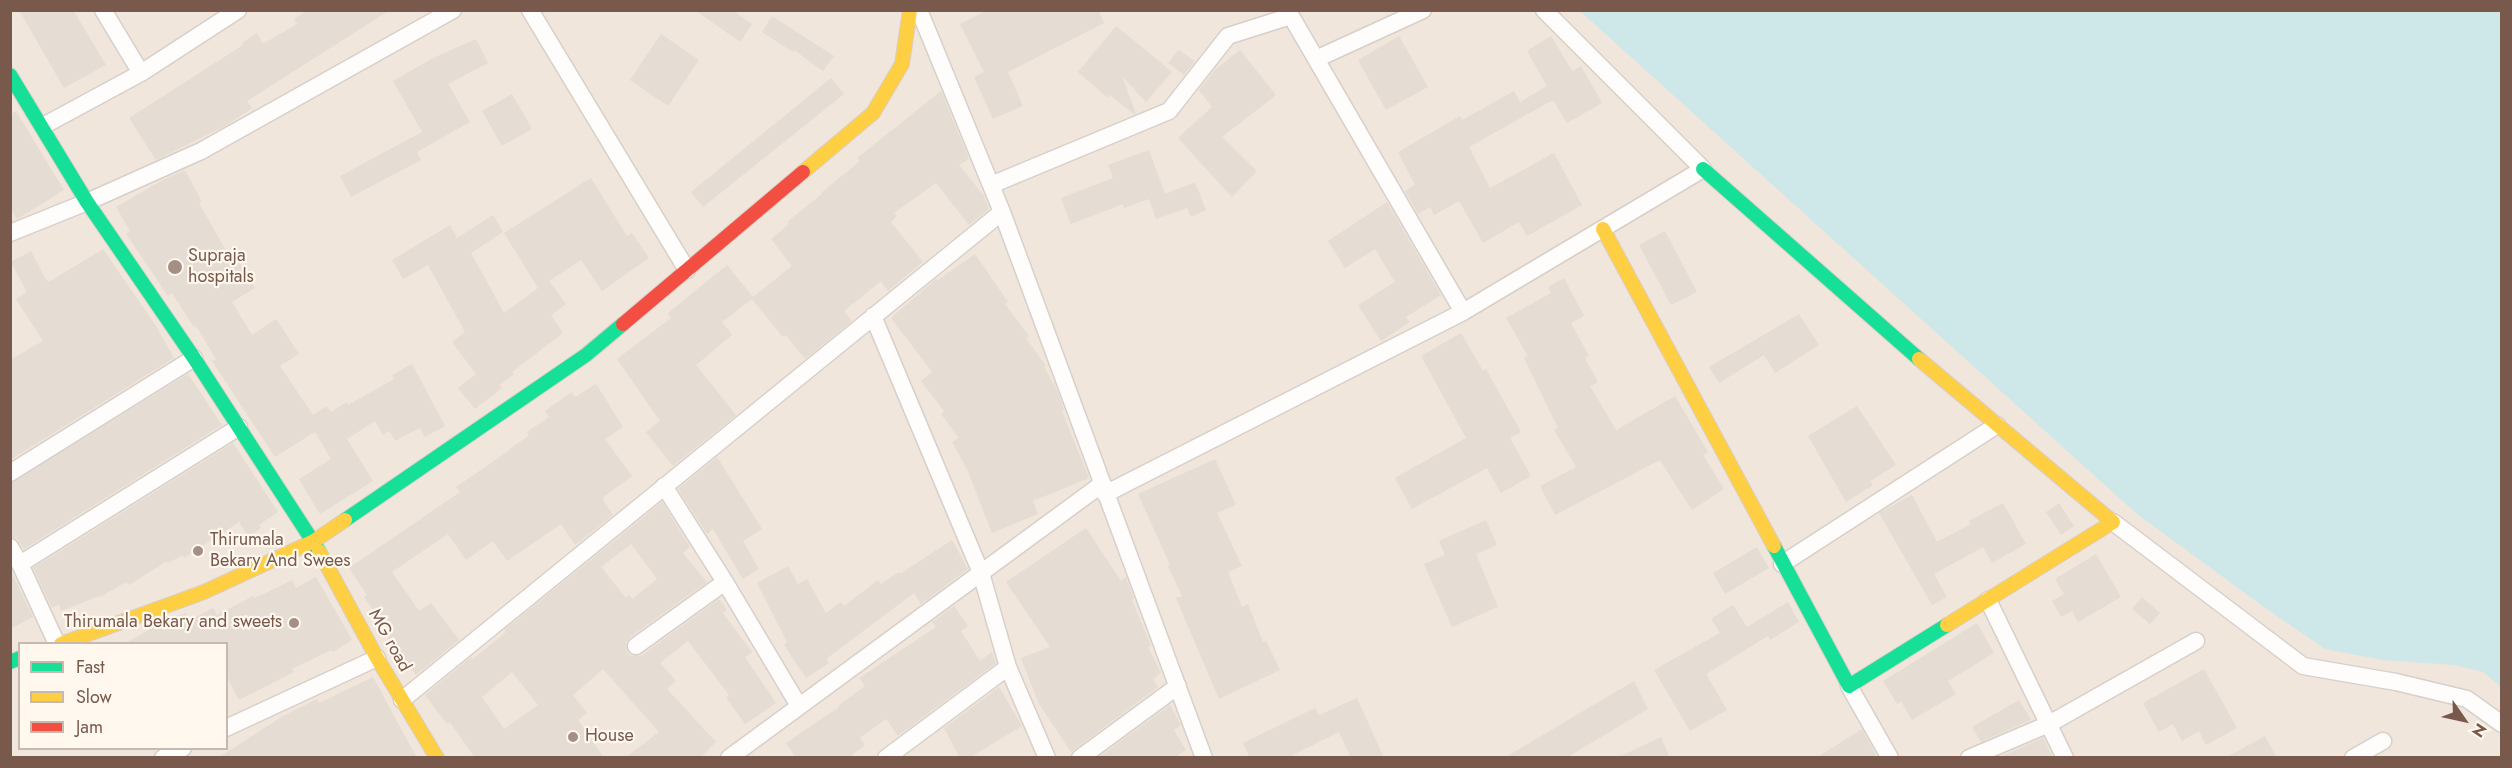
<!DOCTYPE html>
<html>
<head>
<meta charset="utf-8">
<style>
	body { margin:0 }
	#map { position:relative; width:2512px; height:768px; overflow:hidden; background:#f8f3ed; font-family:Jost,sans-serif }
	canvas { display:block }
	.frame { position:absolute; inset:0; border:12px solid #78594b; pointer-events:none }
	.legend { position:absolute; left:18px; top:642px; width:210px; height:108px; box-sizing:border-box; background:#fff8ef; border:2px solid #c9b8ad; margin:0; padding:8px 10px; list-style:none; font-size:18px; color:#78594b }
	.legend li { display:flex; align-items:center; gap:12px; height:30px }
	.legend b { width:30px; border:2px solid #c9b8ad }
	.north { position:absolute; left:2434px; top:690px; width:60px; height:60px; -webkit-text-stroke:4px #fff8ef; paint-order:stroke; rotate:124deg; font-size:16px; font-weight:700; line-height:24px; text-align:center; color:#78594b }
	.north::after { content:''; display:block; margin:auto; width:21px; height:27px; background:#78594b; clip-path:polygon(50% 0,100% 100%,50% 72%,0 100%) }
</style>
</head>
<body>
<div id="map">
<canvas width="2512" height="768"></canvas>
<div class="frame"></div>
<ul class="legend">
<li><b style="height:8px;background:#16e098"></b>Fast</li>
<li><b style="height:8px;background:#ffcf43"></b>Slow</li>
<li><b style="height:8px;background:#f24e42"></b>Jam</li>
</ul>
<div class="north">N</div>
</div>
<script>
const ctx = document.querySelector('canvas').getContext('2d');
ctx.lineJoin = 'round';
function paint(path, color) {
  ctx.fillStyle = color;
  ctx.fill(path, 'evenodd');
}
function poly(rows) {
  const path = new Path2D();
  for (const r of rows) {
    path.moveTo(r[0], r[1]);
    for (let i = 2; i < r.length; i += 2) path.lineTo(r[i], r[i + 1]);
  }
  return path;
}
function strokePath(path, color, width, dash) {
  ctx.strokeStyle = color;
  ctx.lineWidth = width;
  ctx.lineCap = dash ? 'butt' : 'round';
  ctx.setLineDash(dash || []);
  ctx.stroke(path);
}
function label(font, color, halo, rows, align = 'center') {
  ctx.font = font + ' Jost,sans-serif';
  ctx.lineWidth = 4.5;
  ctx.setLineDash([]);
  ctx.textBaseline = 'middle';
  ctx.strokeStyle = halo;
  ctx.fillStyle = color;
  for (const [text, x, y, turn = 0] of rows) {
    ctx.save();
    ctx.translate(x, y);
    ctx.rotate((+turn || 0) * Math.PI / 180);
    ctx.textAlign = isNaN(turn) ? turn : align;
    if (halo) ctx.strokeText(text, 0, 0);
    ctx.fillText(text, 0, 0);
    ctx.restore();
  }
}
const residential = poly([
	[10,11,2501,11,2501,757,11,757],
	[20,644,226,644,226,748,20,748]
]);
const water = poly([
	[1580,11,2501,11,2501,687,2483,672,2454,665,2382,660,2325,649,2264,607,2137,514]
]);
const building = poly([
	[19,10,73,10,106,65,64,88],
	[308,10,390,10,247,101,252,108,227,125,156,160,129,118,243,45,242,43,257,33,263,44,297,24,294,19],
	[695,10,732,10,752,24,740,42],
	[988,10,1098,10,1104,23,1008,72,1023,106,993,119,974,77,984,72,960,24],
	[772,16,834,56,823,71,794,50,793,52,762,32],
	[1116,26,1172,72,1146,102,1122,76,1136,114,1134,114,1110,95,1108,98,1078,72],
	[661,34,699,60,668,106,630,80],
	[1399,36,1428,87,1386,110,1358,60],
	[1551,36,1572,71,1581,66,1602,103,1567,123,1553,100,1469,147,1490,188,1554,153,1582,205,1527,236,1519,222,1483,243,1459,201,1434,215,1430,207,1418,214,1405,191,1415,185,1398,152,1460,116,1462,120,1514,91,1520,102,1547,86,1527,51],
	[476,39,488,63,448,84,470,122,417,152,421,160,351,197,340,176,422,132,393,81,433,58],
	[1179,50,1195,61,1184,75,1168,63],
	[1240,50,1276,95,1222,137,1257,171,1232,197,1178,138,1212,107,1199,90,1216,69],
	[831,78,844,94,703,207,691,192],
	[941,91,969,159,959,165,984,196,989,209,969,225,936,183,894,213,897,216,891,222,923,262,888,291,881,281,844,311,852,321,805,359,786,335,783,337,752,299,722,322,732,335,696,365,736,415,673,466,646,432,660,421,617,359,671,318,668,313,727,265,753,297,792,266,771,239,789,224,787,222,822,194,821,193,860,161,857,158],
	[512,94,532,129,502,146,482,111],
	[16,111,64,190,17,219,10,208,10,115],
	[1149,150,1165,194,1195,182,1206,210,1191,217,1187,208,1156,219,1149,199,1124,208,1123,204,1071,224,1061,198,1113,178,1108,165],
	[185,170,202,202,199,203,233,263,238,260,255,288,232,302,252,335,276,319,299,354,280,366,313,415,327,406,331,412,347,402,348,405,394,379,392,375,412,364,445,426,425,437,420,428,395,441,389,431,383,435,375,421,347,439,373,481,320,514,299,479,331,459,315,432,275,457,212,361,216,359,196,326,194,327,172,293,168,296,126,234,130,231,116,207,161,181],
	[591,178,627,236,632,233,649,258,602,291,581,260,549,281,566,304,551,315,563,333,512,372,514,374,499,385,502,388,475,409,458,388,476,374,452,342,465,332,428,265,403,279,392,260,450,225,457,238,493,215,503,232,471,253,504,313,538,288,504,233],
	[1387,202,1441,295,1406,317,1410,322,1381,341,1358,305,1395,282,1375,249,1345,268,1328,241],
	[1665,231,1697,292,1671,305,1639,245],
	[103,249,156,326,174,358,10,460,10,360,43,341,16,299,27,292,11,262,31,251,46,280,49,282],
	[975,254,1008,302,1005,304,1029,336,1026,338,1046,366,1044,367,1058,392,1064,410,1062,411,1089,478,1033,501,1038,514,992,533,967,469,952,442,959,438,941,414,944,411,921,381,932,372,891,318,936,279,938,280],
	[1564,278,1584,316,1571,323,1589,356,1585,358,1598,382,1590,386,1616,430,1675,396,1708,452,1703,455,1724,489,1692,510,1660,460,1555,515,1540,486,1576,467,1554,430,1558,428,1524,358,1528,356,1506,318,1551,293,1548,287],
	[1799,314,1819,345,1775,373,1764,355,1719,383,1709,367],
	[1461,333,1483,371,1486,369,1521,432,1510,438,1531,476,1501,493,1487,468,1412,509,1395,478,1466,438,1421,356],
	[188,374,222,425,24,549,16,538,10,537,10,483],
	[596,384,623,427,605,439,632,476,602,498,613,515,575,545,561,524,507,561,493,541,466,560,448,534,392,572,419,611,431,603,459,640,416,675,387,636,389,634,364,597,367,595,349,568,460,492,456,487,510,450,509,449,529,436,527,432,549,417,545,411,572,392,575,397],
	[1857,406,1896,465,1870,481,1873,485,1846,502,1808,436],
	[233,443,278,512,259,525,261,528,248,537,239,522,184,558,183,555,168,563,167,561,129,585,126,582,100,597,99,596,61,611,59,604,52,608,33,568],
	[717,457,762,529,743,541,759,569,743,579,713,529,707,534,678,489],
	[1215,459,1236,505,1217,513,1242,566,1228,572,1242,607,1248,604,1263,642,1266,641,1280,670,1219,699,1176,598,1182,596,1168,566,1170,565,1138,494],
	[1912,495,1937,542,1971,524,1969,521,2003,503,2026,544,1992,563,1983,547,1934,574,1947,597,1932,605,1879,513],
	[662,502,690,547,683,553,707,582,630,637,626,642,627,652,632,656,642,655,719,599,727,610,723,613,752,652,745,657,776,703,745,724,726,697,729,695,688,641,660,663,676,681,667,689,716,742,700,758,625,758,659,732,603,669,573,695,587,713,578,720,604,758,475,758,450,722,447,724,425,695,471,657,473,659,506,632,504,630],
	[631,544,657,579,632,599,629,595,626,598,601,567],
	[512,672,538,705,504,729,482,697],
	[2059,503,2074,526,2061,535,2046,512],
	[1486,520,1497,545,1476,554,1498,607,1452,627,1424,564,1445,555,1439,541],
	[1086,528,1121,581,1126,577,1134,599,1132,600,1151,646,1148,647,1161,673,1153,679,1158,687,1071,752,1039,704,1021,658,1050,647,1006,582],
	[952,540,968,569,921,604,914,593,826,659,829,663,806,678,784,645,787,642,757,583,788,566,798,584,807,579,826,613,841,602,844,606,878,580,881,584,899,572,900,574],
	[1757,547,1769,568,1725,594,1713,573],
	[2096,554,2121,597,2078,622,2072,611,2061,617,2052,601,2064,594,2055,579],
	[10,569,33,617,10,629],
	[316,577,352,640,333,652,331,650,292,669,294,672,239,700,226,675,226,644,124,644,168,619,186,613,190,620,213,608,217,615,253,596,255,598,292,580,296,588],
	[2142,597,2160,613,2150,624,2132,609],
	[1788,602,1799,622,1770,640,1768,636,1706,674,1727,710,1690,731,1654,670,1720,633,1711,619,1733,605,1747,627],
	[954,606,968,626,961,631,980,661,992,652,996,663,898,736,886,719,860,738,865,745,848,758,796,758,786,743,839,707,838,706,865,686,859,678,936,627,932,622],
	[1977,623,1994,653,1948,681,1956,694,1912,720,1901,701,1897,704,1883,681],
	[2204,669,2237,728,2206,745,2199,731,2182,741,2173,724,2159,732,2143,703],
	[373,677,417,758,218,758,283,716,317,699,319,703],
	[1634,681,1648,709,1566,758,1504,758],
	[999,687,1022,726,969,758,960,758,944,728],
	[1357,698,1384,758,1351,758,1339,732,1287,758,1250,758,1243,743,1315,708,1319,715],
	[2019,700,2031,720,1981,742,1972,727],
	[1170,705,1181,725,1174,730,1186,750,1174,758,1098,758],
	[1862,729,1876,755,1871,758,1816,758],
	[2265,736,2277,758,2225,758],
	[1661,737,1670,758,1617,758],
	[2043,738,2053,758,1997,758]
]);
const street = poly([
	[103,10,141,73],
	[530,10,687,270],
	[919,10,1002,212,1204,758],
	[1316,59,1423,10],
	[43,126,141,73,238,10],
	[991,185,1169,111,1228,36,1291,16,1463,312,1105,494],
	[10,233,87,202,201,151,453,10],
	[1463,312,1703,169,1544,10],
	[873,316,981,573,1008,667],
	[10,473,194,358],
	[664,486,725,582,799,706],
	[2113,522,2303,666,2396,682,2467,699,2502,724],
	[10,547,20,564,57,644],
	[20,564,239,427],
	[1782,564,1997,425],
	[1988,600,2065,758],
	[636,646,725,582],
	[1849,686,1890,758],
	[402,700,1002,212],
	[226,728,377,658],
	[163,758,183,748],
	[729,758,1102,484],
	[886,758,1008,667,1047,758],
	[1080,758,1178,686],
	[1969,758,2049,724,2196,641],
	[2353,758,2383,741]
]);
const fast = poly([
	[10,75,87,202,194,358,319,551],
	[1703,169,1919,359],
	[345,520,586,355,623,324],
	[1774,546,1849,686,1947,625],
	[10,662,20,658]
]);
const slow = poly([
	[803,172,873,113,902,64,910,10],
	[1603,229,1774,546],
	[1919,359,2113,522,1947,625],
	[319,551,377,658,437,758],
	[61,644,204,592,314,541,345,520]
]);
const jam = poly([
	[623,324,803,172]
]);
const markers = [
	[175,267,8,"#a58f84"],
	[198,551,6,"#a58f84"],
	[294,623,6,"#a58f84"],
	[573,737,6,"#a58f84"]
];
const poiNames = [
	["Supraja",188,257],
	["hospitals",188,278],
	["Thirumala",210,541],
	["Bekary And Swees",210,562],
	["Thirumala Bekary and sweets",282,623,"right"],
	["House",585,737]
];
const streetNames = [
	["MG road",389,641,61]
];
paint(residential, '#f1e6db');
paint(water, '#cee8ea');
paint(building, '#e5dcd4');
strokePath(street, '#d7cfca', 19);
strokePath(fast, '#d8cfc9', 16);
strokePath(slow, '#d8cfc9', 16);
strokePath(jam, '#d8cfc9', 16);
strokePath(street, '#fefdfc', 16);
strokePath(fast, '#16e098', 14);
strokePath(slow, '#ffcf43', 14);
strokePath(jam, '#f24e42', 14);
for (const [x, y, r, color] of markers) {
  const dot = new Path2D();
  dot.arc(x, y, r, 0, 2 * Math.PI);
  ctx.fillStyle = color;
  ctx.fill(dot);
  strokePath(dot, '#fff8ef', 2);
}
label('18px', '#78594b', '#fff8ef', poiNames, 'left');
label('18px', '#78594b', '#fff8ef', streetNames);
</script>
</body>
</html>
